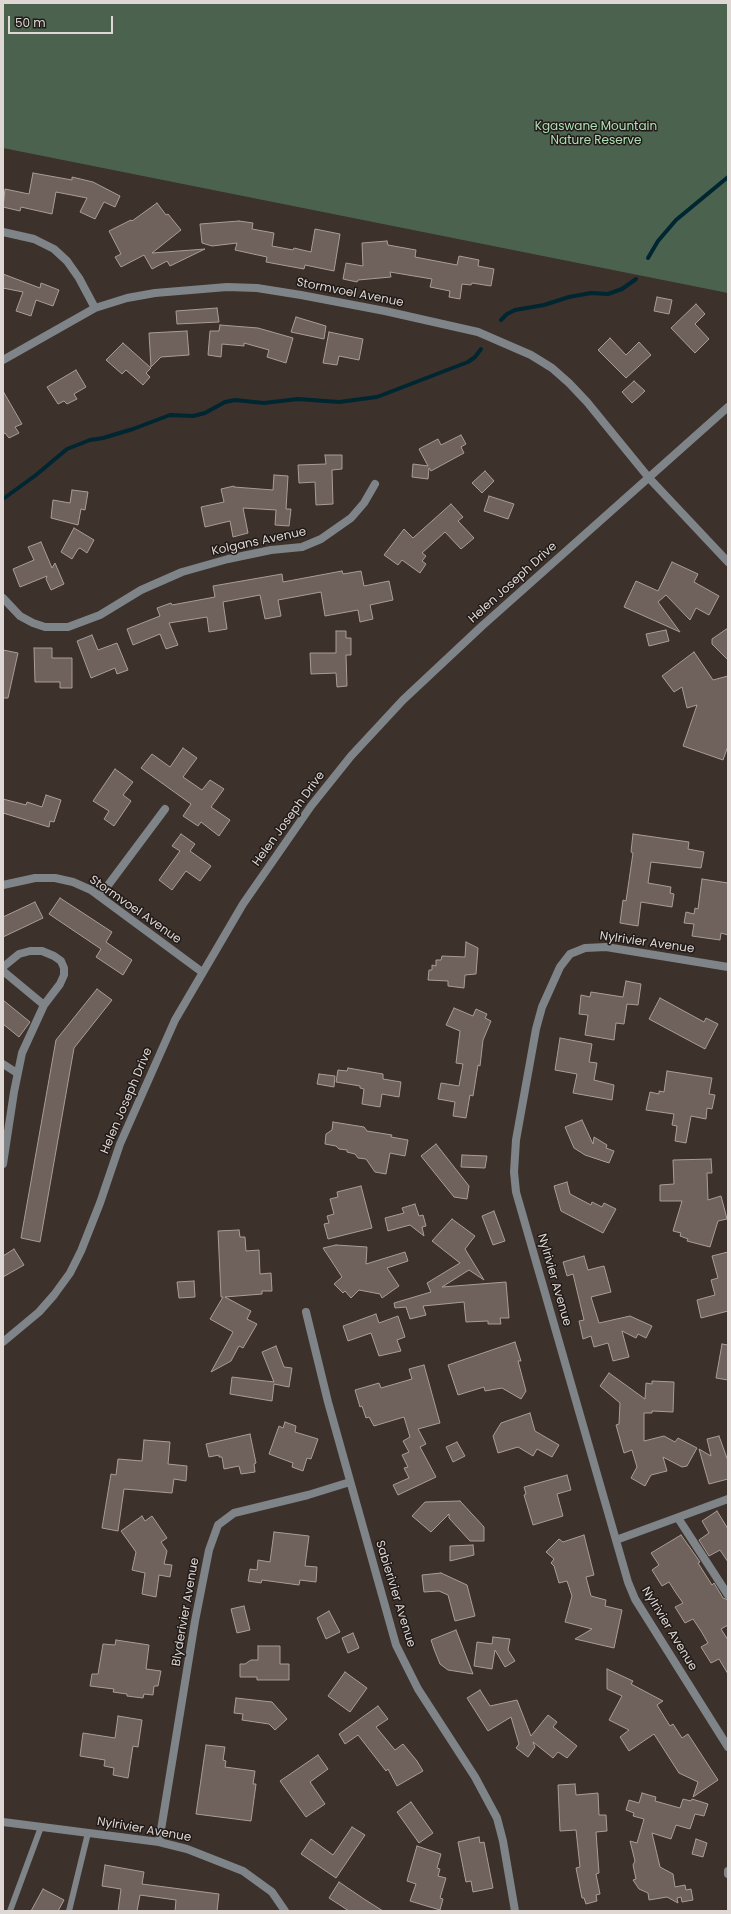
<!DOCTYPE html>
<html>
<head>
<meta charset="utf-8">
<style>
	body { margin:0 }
	#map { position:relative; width:731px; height:1914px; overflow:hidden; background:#3d312c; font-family:Poppins,sans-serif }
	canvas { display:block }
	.frame { position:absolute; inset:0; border:4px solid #ded7d3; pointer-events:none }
	.scale { position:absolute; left:8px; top:16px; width:105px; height:18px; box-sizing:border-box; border:2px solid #ded7d3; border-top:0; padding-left:5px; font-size:12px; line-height:14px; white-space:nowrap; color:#ded7d3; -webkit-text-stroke:3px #201a18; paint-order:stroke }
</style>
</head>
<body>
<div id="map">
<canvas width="731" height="1914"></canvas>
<div class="frame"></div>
<div class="scale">50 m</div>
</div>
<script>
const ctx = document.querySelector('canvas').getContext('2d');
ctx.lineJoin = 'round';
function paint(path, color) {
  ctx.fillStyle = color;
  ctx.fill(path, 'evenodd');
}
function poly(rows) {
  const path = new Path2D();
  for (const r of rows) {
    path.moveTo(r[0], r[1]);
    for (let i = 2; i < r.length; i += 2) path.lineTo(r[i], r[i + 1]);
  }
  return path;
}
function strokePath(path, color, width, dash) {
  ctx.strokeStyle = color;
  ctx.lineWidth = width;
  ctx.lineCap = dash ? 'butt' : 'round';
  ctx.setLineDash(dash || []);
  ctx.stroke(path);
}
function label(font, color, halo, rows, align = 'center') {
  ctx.font = font + ' Poppins,sans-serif';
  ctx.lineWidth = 3;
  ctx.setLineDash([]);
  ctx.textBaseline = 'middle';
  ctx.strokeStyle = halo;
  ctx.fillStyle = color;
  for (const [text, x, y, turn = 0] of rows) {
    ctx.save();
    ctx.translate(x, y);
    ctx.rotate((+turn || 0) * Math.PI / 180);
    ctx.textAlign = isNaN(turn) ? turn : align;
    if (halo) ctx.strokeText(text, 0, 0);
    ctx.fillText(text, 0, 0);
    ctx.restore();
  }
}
const green = poly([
	[3,3,728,3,728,293,3,148]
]);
const stream = poly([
	[648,258,658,241,676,220,728,177],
	[501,320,507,314,515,310,544,305,569,297,591,293,608,294,622,289,636,279],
	[3,499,36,475,67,449,90,440,103,438,133,429,170,415,193,416,205,413,225,402,235,400,264,403,298,399,339,402,377,397,468,362,475,357,481,349]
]);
const building = poly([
	[33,173,72,180,72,177,93,182,120,196,115,207,104,202,95,219,80,212,87,198,56,192,52,214,21,207,20,211,3,207,5,189,29,194,33,173],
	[157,203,166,215,168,214,181,230,152,253,205,249,170,266,167,261,152,269,144,255,121,267,115,257,121,254,109,231,131,220,132,221,157,203],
	[239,221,253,223,252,229,274,233,272,246,293,250,294,248,311,252,315,229,340,234,334,271,305,265,304,269,266,262,267,257,235,250,237,243,212,246,202,243,200,224,239,221],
	[387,241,388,245,416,250,415,257,457,265,459,256,479,260,478,266,494,269,491,286,472,283,471,285,462,284,460,299,449,297,450,291,430,287,432,279,390,272,391,277,358,280,357,282,343,279,346,263,363,266,362,243,387,241],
	[3,274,40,288,41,283,59,290,53,306,36,300,31,316,16,311,23,292,3,288,3,274],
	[657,297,672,300,669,314,654,311,657,297],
	[696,304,705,314,695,324,709,339,695,353,671,328,696,304],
	[217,308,219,322,177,324,176,311,217,308],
	[296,317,326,326,324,339,291,332,296,317],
	[220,325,258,328,293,338,286,363,267,357,269,350,244,343,244,346,222,344,221,357,208,355,210,331,219,331,220,325],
	[187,331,189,355,161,357,151,367,149,333,187,331],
	[329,332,363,339,359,360,339,356,337,365,323,363,329,332],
	[610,338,626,355,639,342,651,355,626,378,598,350,610,338],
	[123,343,151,368,146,373,150,377,143,385,126,370,122,374,106,360,123,343],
	[76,370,86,387,74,394,77,399,67,404,64,401,58,404,47,387,76,370],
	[634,381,645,391,632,403,622,392,634,381],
	[3,391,22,424,15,427,19,433,9,438,5,433,3,434,3,391],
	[461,435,466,444,461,447,464,453,431,471,429,468,428,479,412,477,413,464,428,466,419,449,438,439,441,445,461,435],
	[325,455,342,455,342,469,332,470,333,504,316,505,315,482,299,483,298,465,326,464,325,455],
	[485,471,494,481,482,493,472,483,485,471],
	[274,475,288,476,286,509,291,509,289,526,275,525,276,510,243,508,248,533,233,537,230,521,205,527,201,507,224,502,221,489,234,486,234,487,273,490,274,475],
	[72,490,88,492,85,510,81,509,78,525,51,518,53,500,70,503,72,490],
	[489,496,514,504,508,519,484,511,489,496],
	[451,504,463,517,458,521,474,538,461,549,445,532,422,553,426,556,422,561,426,564,420,573,402,560,398,565,384,555,404,529,413,538,451,504],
	[74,528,94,540,87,553,80,548,78,549,72,559,61,552,74,528],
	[41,542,52,568,55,563,64,584,51,590,46,579,47,576,20,587,13,569,34,560,28,547,41,542],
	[672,562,698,574,694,582,719,596,709,615,696,608,690,620,666,595,658,602,680,632,624,607,636,581,658,591,672,562],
	[342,571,343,574,361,571,364,586,389,581,393,600,370,605,373,619,360,622,358,610,325,616,321,592,278,600,281,616,265,619,260,595,223,602,227,629,209,632,207,617,169,623,178,645,166,649,160,634,133,645,127,629,160,616,157,608,171,603,172,605,215,597,213,586,282,574,283,582,342,571],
	[728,628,728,660,712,644,712,639,728,628],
	[666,630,669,641,649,646,646,634,666,630],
	[336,631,346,631,346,638,351,638,351,655,346,655,347,686,337,687,336,673,311,674,310,653,336,653,336,631],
	[92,635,98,650,117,643,128,670,117,674,115,668,91,678,77,641,92,635],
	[34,648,52,648,52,658,72,658,72,688,60,688,60,682,35,682,34,648],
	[3,650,18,653,8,698,3,698,3,650],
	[694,652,713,680,728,676,728,746,723,760,683,746,697,705,687,708,682,687,674,692,662,676,694,652],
	[183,748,197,758,183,777,202,790,210,780,224,789,211,807,230,820,219,836,201,822,198,826,183,816,191,804,141,768,152,754,170,767,183,748],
	[115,769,133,782,123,795,131,801,114,826,104,819,109,811,93,801,115,769],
	[46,795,61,800,54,822,50,821,49,827,3,813,3,799,26,805,27,802,42,807,46,795],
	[181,834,195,844,190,851,211,866,200,881,186,871,172,890,159,880,180,851,172,846,181,834],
	[633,834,689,842,688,849,704,852,701,868,651,862,648,883,671,887,670,893,674,894,672,907,641,902,638,926,620,923,623,900,626,901,633,853,631,852,633,834],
	[702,879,728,883,728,935,721,933,720,940,692,936,694,924,684,923,686,912,694,914,695,908,698,909,702,879],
	[60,898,112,932,106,942,132,960,123,975,96,957,101,949,49,914,60,898],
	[35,902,43,918,3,937,3,917,35,902],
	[466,942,478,948,476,974,465,975,464,988,448,986,448,981,428,980,429,970,432,970,432,965,436,966,436,960,441,960,442,956,465,957,466,942],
	[626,981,641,984,638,1005,627,1004,624,1024,616,1023,614,1040,585,1035,588,1015,579,1014,581,995,590,997,591,992,623,997,626,981],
	[97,989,112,1000,74,1048,40,1242,21,1238,56,1040,97,989],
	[660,998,704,1022,706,1018,718,1024,705,1049,649,1019,660,998],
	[3,1000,30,1022,19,1037,3,1024,3,1000],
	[454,1008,473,1016,476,1009,487,1014,485,1018,491,1021,483,1040,480,1066,478,1065,473,1096,470,1095,466,1118,453,1116,455,1102,438,1099,441,1083,459,1086,463,1064,456,1063,460,1031,446,1025,454,1008],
	[560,1038,592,1044,589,1062,597,1063,594,1080,614,1085,612,1100,573,1093,577,1074,555,1070,560,1038],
	[348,1068,383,1074,383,1079,401,1082,399,1097,382,1094,380,1107,362,1104,364,1089,360,1088,360,1086,336,1082,338,1070,347,1071,348,1068],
	[667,1071,712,1078,709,1094,715,1095,712,1109,707,1108,706,1119,691,1116,686,1143,675,1141,677,1126,672,1125,674,1114,646,1110,650,1092,659,1094,659,1091,664,1092,667,1071],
	[319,1074,335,1076,334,1087,317,1084,319,1074],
	[582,1120,593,1144,594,1137,607,1145,606,1148,614,1151,609,1163,585,1155,574,1148,565,1127,582,1120],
	[333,1122,364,1127,367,1131,392,1135,391,1137,408,1140,405,1156,390,1153,386,1174,375,1172,366,1159,358,1158,355,1154,347,1152,347,1150,339,1149,336,1146,325,1144,326,1134,332,1130,333,1122],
	[436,1144,469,1186,467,1199,454,1197,421,1156,436,1144],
	[462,1155,487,1156,485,1168,461,1167,462,1155],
	[711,1159,712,1173,707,1173,708,1200,721,1196,727,1219,718,1221,710,1247,687,1241,688,1239,680,1236,681,1233,673,1231,682,1201,660,1201,660,1185,674,1184,673,1160,711,1159],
	[567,1182,570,1194,591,1205,592,1202,602,1207,604,1203,616,1209,603,1233,561,1211,554,1186,567,1182],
	[361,1186,372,1228,328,1239,324,1224,329,1223,327,1216,334,1214,330,1199,338,1197,337,1192,361,1186],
	[415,1204,419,1216,423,1215,426,1226,422,1227,424,1236,410,1225,388,1231,385,1218,404,1213,402,1208,415,1204],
	[494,1211,505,1241,493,1245,482,1216,494,1211],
	[452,1219,475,1236,465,1249,484,1280,469,1270,442,1287,506,1282,509,1318,500,1318,501,1324,488,1324,488,1321,466,1322,464,1302,423,1306,426,1315,410,1319,406,1307,395,1308,394,1303,431,1292,427,1283,460,1263,432,1241,452,1219],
	[239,1230,240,1237,245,1237,246,1251,259,1250,260,1274,271,1273,272,1291,262,1291,262,1294,225,1297,251,1311,247,1319,257,1324,243,1348,239,1346,231,1361,211,1372,233,1332,210,1319,223,1297,221,1297,218,1231,239,1230],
	[336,1245,367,1247,366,1264,405,1252,408,1261,387,1268,399,1286,382,1298,380,1294,359,1290,351,1298,345,1291,343,1293,334,1284,342,1277,323,1248,336,1245],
	[14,1249,24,1265,3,1277,3,1256,14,1249],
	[728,1252,728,1311,701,1318,697,1300,715,1295,711,1280,718,1278,712,1256,728,1252],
	[584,1256,588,1270,604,1266,611,1292,591,1297,599,1323,630,1316,652,1326,646,1338,638,1334,636,1338,622,1331,629,1357,613,1361,608,1343,594,1347,591,1336,583,1339,579,1321,584,1320,573,1274,567,1276,563,1262,584,1256],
	[194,1281,195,1297,179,1298,177,1282,194,1281],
	[376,1314,379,1323,398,1316,405,1337,397,1340,401,1351,379,1356,371,1333,348,1341,343,1326,376,1314],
	[515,1342,521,1361,518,1361,526,1391,521,1399,502,1388,485,1391,484,1387,458,1395,448,1365,515,1342],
	[722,1344,728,1345,728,1380,716,1378,722,1344],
	[276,1346,284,1367,292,1368,289,1387,274,1384,272,1401,230,1394,232,1377,274,1382,262,1352,276,1346],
	[424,1365,440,1423,418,1429,426,1444,420,1447,436,1477,398,1495,393,1485,409,1478,404,1468,408,1467,402,1455,409,1452,403,1441,410,1437,404,1417,374,1426,369,1417,366,1418,362,1406,360,1407,355,1390,379,1383,381,1388,412,1379,409,1369,424,1365],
	[609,1373,645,1399,646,1383,652,1384,652,1381,674,1382,673,1412,652,1411,652,1413,644,1413,644,1441,664,1436,675,1442,678,1438,697,1448,687,1466,682,1467,663,1457,667,1471,651,1475,645,1486,631,1478,637,1467,632,1450,624,1453,616,1425,619,1424,620,1403,600,1386,609,1373],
	[530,1413,535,1431,559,1445,552,1457,537,1449,533,1456,518,1447,498,1453,493,1436,501,1423,530,1413],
	[285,1422,296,1426,295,1432,318,1439,311,1459,307,1458,303,1471,292,1467,293,1463,269,1454,279,1426,283,1428,285,1422],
	[250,1434,256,1463,254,1464,255,1472,241,1474,239,1466,224,1469,222,1457,219,1457,219,1455,209,1457,206,1444,250,1434],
	[719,1436,728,1461,728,1479,709,1484,699,1449,711,1456,707,1439,719,1436],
	[144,1440,170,1442,168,1464,187,1466,186,1481,174,1479,172,1493,124,1489,118,1531,102,1528,111,1474,116,1475,118,1459,142,1461,144,1440],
	[457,1442,465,1456,453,1462,446,1447,457,1442],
	[567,1475,571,1490,557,1494,563,1516,533,1525,524,1495,526,1494,524,1487,567,1475],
	[460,1501,484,1527,484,1541,470,1541,449,1518,449,1514,431,1532,412,1516,425,1502,460,1501],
	[717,1511,728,1529,728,1562,720,1550,709,1556,699,1540,709,1533,702,1521,717,1511],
	[142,1516,145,1521,152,1516,167,1538,161,1542,167,1551,164,1564,172,1565,170,1577,159,1575,156,1597,142,1594,145,1573,132,1570,136,1552,121,1531,142,1516],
	[274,1532,309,1536,305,1566,317,1567,316,1582,300,1580,299,1585,262,1580,261,1583,248,1581,250,1569,257,1570,258,1560,270,1562,274,1532],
	[584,1535,594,1575,586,1577,591,1596,606,1600,605,1606,622,1610,614,1648,575,1639,592,1629,565,1622,572,1596,567,1581,559,1583,554,1566,551,1563,554,1559,546,1552,559,1539,563,1542,584,1535],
	[681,1535,700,1562,698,1563,712,1585,714,1583,723,1598,728,1600,728,1625,721,1629,728,1640,728,1674,719,1659,711,1663,701,1647,708,1643,701,1631,693,1619,685,1623,675,1607,683,1603,676,1593,669,1582,662,1586,652,1570,659,1565,651,1553,681,1535],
	[473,1545,474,1555,450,1561,450,1546,473,1545],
	[441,1573,467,1585,475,1616,455,1621,448,1595,439,1591,424,1592,422,1575,441,1573],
	[244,1606,250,1630,237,1633,231,1609,244,1606],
	[329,1611,340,1632,326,1639,317,1618,329,1611],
	[456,1630,473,1674,448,1670,440,1664,434,1649,431,1640,456,1630],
	[353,1633,359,1648,348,1653,342,1638,353,1633],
	[493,1637,510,1639,508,1650,515,1661,505,1667,495,1650,492,1669,474,1666,477,1642,492,1644,493,1637],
	[116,1640,149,1645,146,1669,161,1671,158,1686,154,1686,153,1695,144,1694,143,1698,127,1696,127,1694,113,1692,114,1689,90,1686,92,1674,98,1674,103,1644,115,1645,116,1640],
	[258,1646,280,1646,280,1664,289,1664,289,1680,257,1680,257,1677,240,1677,240,1664,245,1664,251,1660,258,1660,258,1646],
	[607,1669,633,1681,631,1684,663,1701,657,1705,670,1726,673,1724,682,1738,688,1734,718,1780,693,1797,698,1782,679,1773,654,1734,629,1751,620,1737,629,1730,609,1720,622,1696,607,1689,607,1669],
	[345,1672,367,1688,350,1712,328,1696,345,1672],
	[480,1690,490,1706,517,1700,531,1736,548,1715,557,1722,553,1727,577,1746,567,1758,558,1752,553,1758,533,1742,535,1747,528,1757,516,1748,519,1744,511,1717,488,1731,467,1698,480,1690],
	[236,1698,272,1702,287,1719,275,1730,269,1724,242,1720,243,1714,234,1713,236,1698],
	[378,1706,388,1719,376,1727,395,1750,403,1744,417,1761,423,1771,397,1786,388,1769,386,1771,358,1735,345,1744,339,1734,378,1706],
	[118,1716,142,1720,138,1747,133,1746,128,1778,113,1775,114,1768,104,1766,105,1760,80,1756,83,1733,115,1738,118,1716],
	[206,1745,225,1747,223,1760,226,1761,225,1767,255,1771,253,1784,256,1784,251,1821,196,1814,206,1745],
	[318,1755,328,1769,310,1782,325,1804,306,1817,280,1781,318,1755],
	[575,1784,576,1795,598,1793,599,1815,606,1815,607,1831,596,1832,599,1873,596,1874,600,1894,596,1895,597,1901,586,1904,584,1898,582,1898,576,1868,580,1867,576,1830,560,1831,558,1785,575,1784],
	[642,1793,656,1797,655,1801,680,1808,683,1799,691,1801,692,1799,708,1804,704,1816,695,1814,690,1829,676,1825,671,1839,652,1833,660,1867,673,1874,675,1887,685,1885,686,1890,691,1889,693,1900,682,1902,681,1897,677,1898,678,1903,667,1897,649,1900,648,1893,639,1889,633,1880,636,1879,633,1865,635,1861,630,1841,637,1843,644,1819,633,1816,634,1813,626,1810,629,1800,639,1803,642,1793],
	[411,1802,433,1833,419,1843,397,1812,411,1802],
	[352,1827,365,1835,336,1878,301,1854,311,1839,333,1855,352,1827],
	[479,1837,480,1843,484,1842,493,1888,473,1892,471,1881,466,1882,458,1842,479,1837],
	[696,1839,707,1843,703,1857,692,1854,696,1839],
	[417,1846,441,1854,437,1868,440,1869,438,1876,446,1878,440,1898,443,1899,440,1910,410,1901,416,1884,407,1881,417,1846],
	[105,1865,144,1872,142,1884,219,1894,217,1911,175,1911,176,1900,140,1895,137,1911,118,1911,121,1889,102,1886,105,1865],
	[339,1882,364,1899,383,1911,349,1911,329,1898,339,1882],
	[43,1889,64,1900,58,1911,31,1911,43,1889]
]);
const service = poly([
	[10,1911,41,1827],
	[69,1911,88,1833]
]);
const minor = poly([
	[3,232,34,239,54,249,67,261,79,278,95,308],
	[3,360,95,308,127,298,155,293,227,287,257,288,301,295,385,311,478,332,531,355,552,368,569,383,587,402,649,478,728,562],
	[3,598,20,616,33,623,45,627,68,627,100,615,141,590,182,572,228,559,271,550,302,547,321,539,351,518,364,503,375,484],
	[3,885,35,878,55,878,73,882,91,890,202,972],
	[100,896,165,809],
	[3,967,19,954,30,951,42,951,54,956,61,961,64,968,64,975,60,984,44,1005,22,1053,14,1092,3,1164],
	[728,967,606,947,585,948,570,954,560,967,542,1007,536,1029,516,1140,514,1172,516,1192,628,1582,635,1599,728,1747],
	[3,971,44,1005],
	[3,1064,17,1073],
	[306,1312,328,1402,396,1645,418,1689,475,1777,497,1818,503,1841,515,1911],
	[3,1342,39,1312,54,1295,70,1273,81,1251,100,1203,120,1144,175,1020,243,904,311,806,351,756,403,700,482,626,728,407],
	[678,1518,728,1595],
	[616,1540,728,1499],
	[3,1822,159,1842,187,1849,243,1871,272,1892,285,1911],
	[159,1842,195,1621,209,1550,218,1525,234,1513,308,1495,350,1482],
	[728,1871,728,1874]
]);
const parkNames = [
	["Kgaswane Mountain",596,127],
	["Nature Reserve",596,141]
];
const streetNames = [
	["Stormvoel Avenue",350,293,11],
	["Kolgans Avenue",259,542,-12],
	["Helen Joseph Drive",513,583,-42],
	["Helen Joseph Drive",289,819,-54],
	["Stormvoel Avenue",135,910,35],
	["Nylrivier Avenue",647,943,8],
	["Helen Joseph Drive",127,1101,-67],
	["Nylrivier Avenue",554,1280,74],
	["Sabierivier Avenue",395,1594,73],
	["Blyderivier Avenue",186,1612,-80],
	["Nylrivier Avenue",669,1629,59],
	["Nylrivier Avenue",144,1830,10]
];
paint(green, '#4b624e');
strokePath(stream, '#002731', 4);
paint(building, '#6f625d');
strokePath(building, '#aa9c96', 1);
strokePath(service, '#7f8488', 6);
strokePath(minor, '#7f8488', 8);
label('12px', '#afe0b5', '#201a18', parkNames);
label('12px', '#ded7d3', '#201a18', streetNames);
</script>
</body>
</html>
